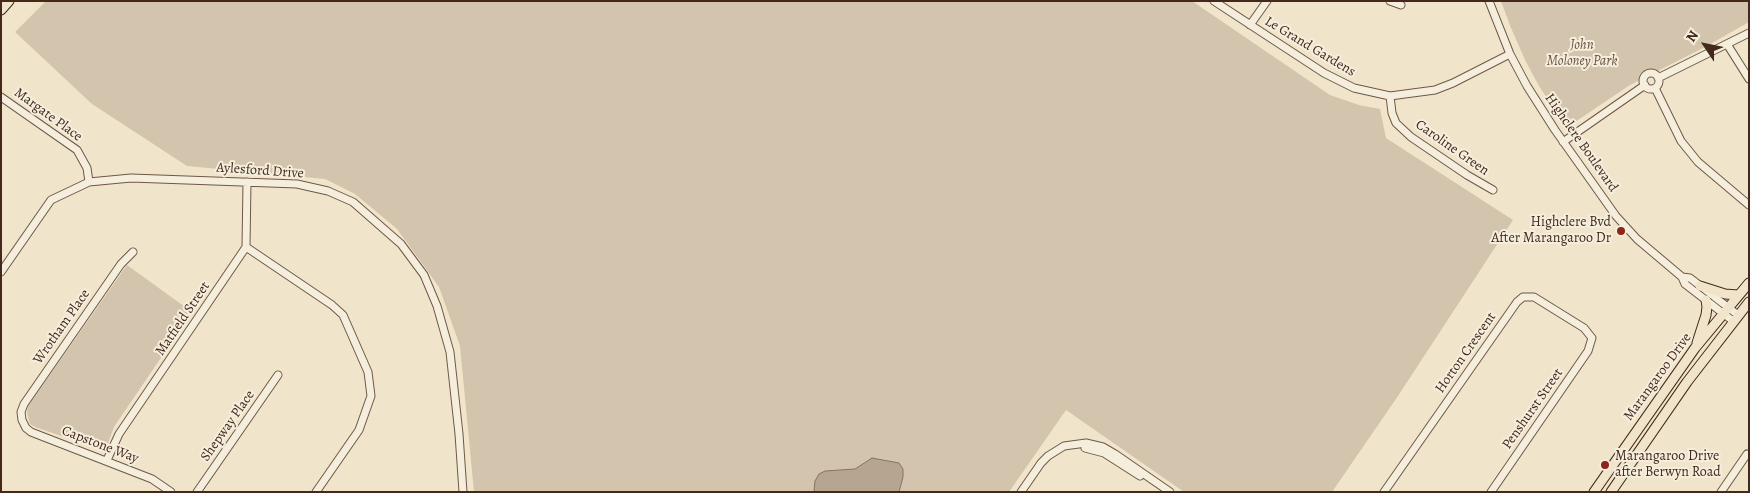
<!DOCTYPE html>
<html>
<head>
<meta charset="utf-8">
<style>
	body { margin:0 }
	#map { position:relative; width:1750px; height:493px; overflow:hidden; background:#f0e5cb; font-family:Alegreya,serif }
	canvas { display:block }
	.frame { position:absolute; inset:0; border:2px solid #44281c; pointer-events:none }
	.north { position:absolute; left:1680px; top:20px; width:50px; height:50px; -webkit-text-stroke:4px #f5eedd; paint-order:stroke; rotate:304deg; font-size:14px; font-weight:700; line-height:20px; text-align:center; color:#44281c }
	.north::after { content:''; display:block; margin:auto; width:18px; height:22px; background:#44281c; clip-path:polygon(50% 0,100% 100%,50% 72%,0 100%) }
</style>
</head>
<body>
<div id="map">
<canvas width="1750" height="493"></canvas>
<div class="frame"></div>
<div class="north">N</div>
</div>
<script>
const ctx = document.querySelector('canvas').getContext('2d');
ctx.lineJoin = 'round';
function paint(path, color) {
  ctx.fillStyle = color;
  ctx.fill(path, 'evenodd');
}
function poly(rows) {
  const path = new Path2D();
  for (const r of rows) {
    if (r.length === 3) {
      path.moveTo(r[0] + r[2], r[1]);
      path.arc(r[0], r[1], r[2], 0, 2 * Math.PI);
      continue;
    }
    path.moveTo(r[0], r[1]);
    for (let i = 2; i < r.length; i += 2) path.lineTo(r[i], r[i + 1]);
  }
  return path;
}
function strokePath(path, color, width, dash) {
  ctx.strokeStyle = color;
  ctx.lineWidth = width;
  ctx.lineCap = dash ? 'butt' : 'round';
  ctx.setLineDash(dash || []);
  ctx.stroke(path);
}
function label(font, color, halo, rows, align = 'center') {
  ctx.font = font + ' Alegreya,serif';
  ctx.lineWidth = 4;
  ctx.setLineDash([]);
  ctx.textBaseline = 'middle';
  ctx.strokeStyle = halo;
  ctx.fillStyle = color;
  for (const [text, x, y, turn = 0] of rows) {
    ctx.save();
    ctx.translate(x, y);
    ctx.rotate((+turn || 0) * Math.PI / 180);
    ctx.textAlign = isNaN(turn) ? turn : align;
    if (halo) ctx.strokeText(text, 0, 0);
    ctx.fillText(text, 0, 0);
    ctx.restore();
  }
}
const green = poly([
	[46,1,1192,1,1330,95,1359,105,1380,109,1386,138,1513,220,1398,396,1332,492,1184,492,1066,410,1009,492,474,492,460,346,439,287,397,229,355,194,325,179,187,166,92,104,15,32],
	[1501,1,1749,1,1749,22,1707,46,1630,85,1572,124,1565,125,1561,120,1539,86,1525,60,1511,28],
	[127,265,192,312,114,427,106,449,102,450,35,427,30,424,27,413,28,406]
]);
const water = poly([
	[872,458,899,463,903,469,903,477,899,492,816,492,814,490,815,481,819,474,825,471,855,469,872,458]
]);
const minor = poly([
	[1214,1,1324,73,1354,88,1390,96,1435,90,1453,83,1510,54],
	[1390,1,1401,5],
	[1489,1,1510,54,1527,86,1555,130,1616,216,1637,239,1682,277,1685,284,1733,321],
	[1250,25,1267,1],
	[1727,44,1749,79],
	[1651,81,8],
	[1658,78,1749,33],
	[1655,88,1681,141,1698,162,1749,205],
	[1390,96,1392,113,1396,123,1411,137,1467,175,1493,190],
	[1,97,77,150,87,168,89,182],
	[1563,142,1645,85],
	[246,247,332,305,343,315,368,372,371,396,359,430,316,492],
	[133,252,121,264,24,404,21,412,22,420,26,428,31,432,152,479,171,492],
	[1,272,51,200,89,182,131,178,297,184,328,191,353,202,401,244,424,275,437,306,450,352,459,434,463,492],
	[1682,277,1690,278,1738,315],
	[1085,448,1104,453,1140,476],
	[107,460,119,434,246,247,247,182],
	[197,492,278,375],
	[1021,492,1041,463,1048,456,1064,446,1086,443,1103,447,1115,454,1170,492],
	[1384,492,1517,302,1523,297,1534,297,1584,328,1592,338,1588,351,1491,492],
	[1721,492,1747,454,1749,455]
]);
const major = poly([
	[1,10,9,1],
	[1700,286,1725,294,1738,295],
	[1697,343,1706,315,1707,307,1706,300],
	[1594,492,1695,348,1749,283],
	[1611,492,1687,382,1749,302]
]);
const markers = [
	[1621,231,5,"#8f2418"],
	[1605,465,5,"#8f2418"]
];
const parkNames = [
	["John",1582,46],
	["Moloney Park",1582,62]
];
const streetNames = [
	["Le Grand Gardens",1310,47,31],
	["Margate Place",48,115,36],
	["Highclere Boulevard",1581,143,55],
	["Caroline Green",1452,148,35],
	["Aylesford Drive",260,171,4],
	["Matfield Street",183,319,-56],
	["Wrotham Place",62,327,-55],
	["Horton Crescent",1466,353,-55],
	["Marangaroo Drive",1658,377,-54],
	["Penshurst Street",1533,409,-55],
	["Shepway Place",228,426,-55],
	["Capstone Way",100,445,21]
];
const poiNames = [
	["Highclere Bvd",1611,223],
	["After Marangaroo Dr",1611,239],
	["Marangaroo Drive",1615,457,"left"],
	["after Berwyn Road",1615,473,"left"]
];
paint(green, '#d3c5ad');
paint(water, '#b6a590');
strokePath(water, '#887362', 1);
strokePath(minor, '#6f5748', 9);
strokePath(major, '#44281c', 11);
strokePath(minor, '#f5eedd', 7);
strokePath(major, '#f0e5cb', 9);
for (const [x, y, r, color] of markers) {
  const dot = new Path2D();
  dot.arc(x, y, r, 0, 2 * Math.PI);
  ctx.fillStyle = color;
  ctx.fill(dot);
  strokePath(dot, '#f5eedd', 2);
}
label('italic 14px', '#684f40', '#f5eedd', parkNames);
label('14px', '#44281c', '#f5eedd', streetNames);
label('14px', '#44281c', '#f5eedd', poiNames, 'right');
</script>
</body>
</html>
